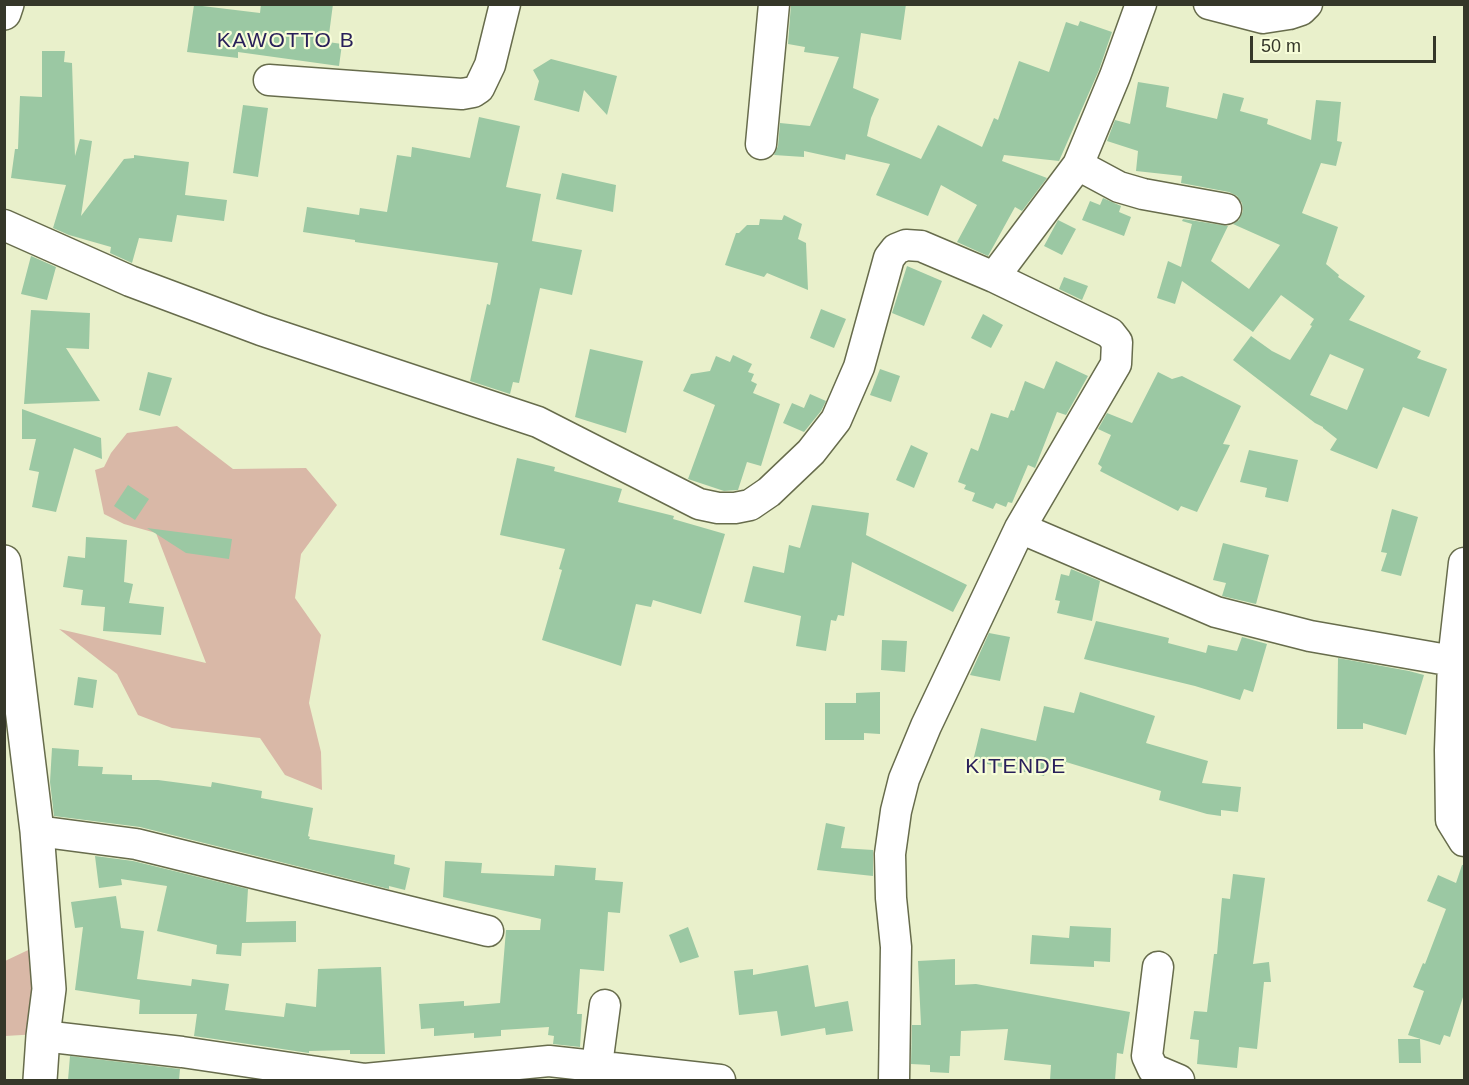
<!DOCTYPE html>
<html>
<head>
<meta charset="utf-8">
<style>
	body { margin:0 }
	#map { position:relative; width:1469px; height:1085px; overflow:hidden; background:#e9f0cb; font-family:Helvetica,sans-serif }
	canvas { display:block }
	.frame { position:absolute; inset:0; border:6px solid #353729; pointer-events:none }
	.scale { position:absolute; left:1250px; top:36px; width:186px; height:27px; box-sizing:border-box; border:3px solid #353729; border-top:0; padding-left:8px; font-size:18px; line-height:21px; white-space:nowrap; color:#353729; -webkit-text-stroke:4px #f7fdd8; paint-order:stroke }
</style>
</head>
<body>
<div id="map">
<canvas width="1469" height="1085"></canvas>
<div class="frame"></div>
<div class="scale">50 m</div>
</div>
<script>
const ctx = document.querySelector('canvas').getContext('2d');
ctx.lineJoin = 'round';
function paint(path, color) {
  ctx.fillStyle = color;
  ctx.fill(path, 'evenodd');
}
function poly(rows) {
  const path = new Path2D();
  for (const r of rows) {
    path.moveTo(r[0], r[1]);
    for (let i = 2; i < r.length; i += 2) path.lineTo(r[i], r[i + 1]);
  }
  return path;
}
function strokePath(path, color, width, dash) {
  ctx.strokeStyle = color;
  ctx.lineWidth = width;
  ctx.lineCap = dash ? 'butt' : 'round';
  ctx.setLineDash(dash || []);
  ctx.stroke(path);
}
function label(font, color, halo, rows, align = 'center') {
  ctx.font = font + ' Helvetica,sans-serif';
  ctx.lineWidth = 4.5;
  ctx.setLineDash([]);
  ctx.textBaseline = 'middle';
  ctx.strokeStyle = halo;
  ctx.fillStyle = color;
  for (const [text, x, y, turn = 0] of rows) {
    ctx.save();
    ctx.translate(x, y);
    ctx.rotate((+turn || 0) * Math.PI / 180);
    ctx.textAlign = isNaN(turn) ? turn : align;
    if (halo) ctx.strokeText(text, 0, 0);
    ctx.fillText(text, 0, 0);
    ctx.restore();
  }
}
const green = poly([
	[177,426,233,469,306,468,337,505,301,554,295,598,321,635,309,703,321,752,322,790,285,775,260,738,172,728,138,715,117,674,59,629,206,663,156,533,124,524,104,514,95,470,104,467,111,453,127,433],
	[43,943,39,1034,5,1036,5,961]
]);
const building = poly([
	[261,4,333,4,328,42,342,44,339,66,238,52,238,58,187,52,194,5,260,13],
	[791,4,906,4,901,40,861,33,853,88,879,99,871,118,867,136,921,159,938,125,982,147,994,118,998,120,1019,61,1049,72,1066,22,1078,26,1080,21,1112,32,1099,70,1059,161,1004,155,1002,161,1047,178,1022,211,1015,207,988,256,957,242,977,205,941,185,928,216,876,195,890,164,846,154,845,160,804,151,804,157,774,155,778,146,780,123,810,126,839,57,804,52,805,47,788,44],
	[42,51,65,51,64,62,72,63,75,156,80,139,92,141,81,216,124,159,134,158,134,155,189,162,185,195,227,200,224,221,177,215,172,242,139,238,132,263,110,253,111,247,69,235,53,228,66,185,11,178,15,149,18,149,20,96,42,97],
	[551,59,617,76,607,115,584,90,579,112,534,100,539,81,533,70],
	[1138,82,1169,87,1166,107,1217,119,1223,93,1244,98,1240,111,1268,119,1267,124,1311,140,1316,100,1341,102,1337,141,1342,142,1336,166,1321,163,1302,213,1338,227,1326,264,1339,275,1338,277,1365,296,1349,320,1421,351,1417,358,1447,369,1429,417,1403,407,1377,469,1330,450,1337,439,1323,428,1323,427,1315,423,1233,360,1251,336,1272,351,1290,360,1312,326,1310,325,1314,319,1281,295,1253,332,1182,281,1175,304,1157,298,1168,261,1181,267,1192,224,1182,221,1183,219,1228,226,1211,261,1249,289,1280,245,1233,224,1239,220,1243,211,1242,203,1237,196,1229,192,1181,183,1182,176,1136,171,1138,151,1107,141,1115,120,1130,124],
	[1330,354,1364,369,1347,410,1310,395],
	[243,105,268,108,258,177,233,173],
	[479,117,520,126,506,187,541,194,532,241,582,250,572,295,540,288,519,383,513,382,510,394,470,381,487,304,490,305,498,263,355,242,355,240,303,232,307,207,359,215,360,208,387,212,397,155,411,157,412,147,470,158],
	[562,173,616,185,613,212,556,199],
	[1103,198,1121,206,1119,212,1131,217,1124,236,1082,220,1090,201,1100,205],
	[784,215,802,224,798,239,806,243,808,290,767,273,764,277,725,265,736,233,739,233,747,225,759,225,760,219,782,220],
	[1058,220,1076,229,1062,255,1044,246],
	[31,256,56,267,47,300,21,294],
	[907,266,942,281,924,326,892,313],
	[1064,277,1088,286,1082,300,1059,289],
	[821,309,846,319,834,348,810,338],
	[31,310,90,313,89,349,66,348,100,401,24,404],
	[983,314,1003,325,991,348,971,338],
	[590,349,643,361,626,433,575,417],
	[733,355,752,364,748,372,754,374,751,381,757,384,753,393,780,404,761,466,747,462,738,490,724,491,688,479,715,405,683,391,691,374,710,371,716,356,730,362],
	[1056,361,1088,376,1066,415,1057,412,1035,468,1028,465,1012,503,1008,502,1006,507,996,503,993,509,972,501,975,493,964,489,966,485,958,482,971,448,978,451,991,413,1008,418,1011,410,1014,411,1025,381,1044,389],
	[880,369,900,376,891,402,870,395],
	[148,372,172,378,160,416,139,410],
	[1158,372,1172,379,1182,376,1241,406,1223,444,1230,445,1197,512,1181,506,1178,511,1100,471,1102,467,1098,464,1111,435,1098,429,1107,413,1132,423],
	[810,394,826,401,821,411,804,432,783,423,792,403,804,408],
	[22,409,101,438,102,459,74,448,56,512,32,507,39,472,29,470,36,439,22,439],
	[911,445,928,453,914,488,896,480],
	[1249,450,1298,460,1288,502,1265,497,1267,488,1240,482],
	[517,458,555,467,554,471,622,489,618,502,674,516,673,519,725,534,701,614,653,600,651,607,636,604,621,666,542,640,562,570,559,569,565,549,500,535],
	[128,485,149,499,135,520,114,506],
	[812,505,869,513,866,535,967,585,953,612,852,562,844,616,838,615,836,621,831,620,826,651,796,646,801,616,744,602,753,566,784,573,789,545,800,548],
	[1392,509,1418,517,1401,576,1381,571,1387,553,1381,552],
	[147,528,232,539,229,559,186,553],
	[86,537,127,540,124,582,133,584,129,603,164,607,161,635,103,631,105,607,81,605,83,590,63,587,68,556,85,558],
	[1223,543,1269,555,1256,604,1222,596,1226,583,1213,580],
	[1071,569,1100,581,1092,621,1057,613,1060,601,1055,600,1061,574,1069,576],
	[1096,621,1169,638,1168,643,1206,653,1208,645,1237,651,1242,637,1267,644,1253,692,1244,689,1240,700,1195,686,1084,659],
	[989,633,1010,637,1000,681,970,675],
	[882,640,907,641,905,672,881,670],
	[1338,658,1409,671,1424,675,1406,735,1363,723,1363,729,1337,729],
	[78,677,97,680,93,708,74,705],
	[880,692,880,734,864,733,864,740,825,740,825,703,856,703,856,693],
	[1080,692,1155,716,1146,743,1208,761,1202,783,1241,787,1238,812,1221,810,1221,816,1207,814,1159,800,1161,791,1066,762,1063,774,1046,770,1044,776,973,761,981,728,1036,741,1044,706,1074,713],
	[52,748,79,750,78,766,103,767,102,774,132,775,132,780,158,780,211,787,212,782,262,791,261,798,313,808,308,836,310,837,309,839,395,855,394,864,410,868,405,890,389,886,389,889,140,827,54,816,50,782],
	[826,823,845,827,841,848,873,850,873,876,817,870],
	[95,856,133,861,248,889,246,922,296,921,296,942,242,943,241,956,216,954,217,945,157,931,167,886,121,879,122,885,99,888],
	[445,861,482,863,481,873,554,876,555,865,596,868,595,880,623,882,620,913,608,912,604,971,580,969,577,1014,582,1014,580,1047,553,1044,554,1036,548,1035,549,1027,501,1030,501,1036,474,1038,474,1033,434,1036,434,1028,421,1029,419,1004,464,1001,464,1006,500,1003,506,930,540,930,541,919,443,897],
	[1462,865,1464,865,1464,994,1450,1037,1444,1035,1440,1045,1408,1035,1424,991,1413,987,1423,963,1425,964,1446,909,1427,901,1438,875,1456,883],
	[1233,874,1265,878,1253,964,1269,962,1271,982,1264,982,1257,1049,1239,1047,1237,1068,1197,1064,1199,1040,1190,1039,1194,1011,1207,1012,1214,954,1217,954,1222,898,1230,899],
	[116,896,121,928,144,931,137,979,191,986,192,979,229,984,225,1010,284,1017,286,1003,316,1007,318,969,381,967,385,1054,350,1054,350,1050,309,1051,309,1053,194,1036,197,1014,139,1014,140,1000,75,990,83,927,75,928,71,902],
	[1070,926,1111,928,1110,962,1094,961,1094,967,1030,964,1032,935,1069,938],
	[688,927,699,957,680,963,669,935],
	[955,959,955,985,976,984,1130,1012,1123,1054,1117,1053,1115,1080,1050,1080,1051,1065,1004,1060,1008,1029,961,1031,960,1056,950,1056,949,1073,930,1072,930,1065,911,1064,912,1025,921,1025,918,961],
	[808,965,815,1007,848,1001,853,1031,826,1035,825,1028,781,1036,777,1011,739,1015,734,971,753,969,753,975],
	[1398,1039,1420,1039,1421,1063,1399,1063],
	[70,1056,180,1069,179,1080,68,1080]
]);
const minor = poly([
	[1209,4,1263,18,1289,14,1301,10,1307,4],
	[269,80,462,94,473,92,479,88,490,65,505,4],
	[761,144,774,4],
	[1078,165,1119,187,1143,194,1226,209],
	[4,225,130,281,261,330,538,422,699,504,718,508,735,508,750,505,769,492,811,452,836,420,859,367,889,258,896,249,906,245,921,246,994,277,1110,333,1117,342,1116,364,1020,528,926,726,904,779,896,811,890,854,891,898,896,947,894,1080],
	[994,277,1078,165,1115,76,1141,4],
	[1020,528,1216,612,1310,636,1453,661],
	[1464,563,1453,661,1450,750,1451,820,1464,841],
	[37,831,136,844,488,931],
	[1158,967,1147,1056,1153,1069,1179,1080],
	[43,1036,182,1052,365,1079,549,1061,720,1080],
	[597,1065,605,1005]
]);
const tertiary = poly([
	[4,13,7,4],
	[4,562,37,831,49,989,43,1036,40,1080]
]);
const quarterNames = [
	["KAWOTTO B",286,41],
	["KITENDE",1016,767]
];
paint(green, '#d9b8a7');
paint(building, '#9bc8a3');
strokePath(minor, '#676c4c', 33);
strokePath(tertiary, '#676c4c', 36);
strokePath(minor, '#fff', 30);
strokePath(tertiary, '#fff', 33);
ctx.letterSpacing = '1.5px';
label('21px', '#29205a', '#f7fdd8', quarterNames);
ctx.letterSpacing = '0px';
</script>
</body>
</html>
